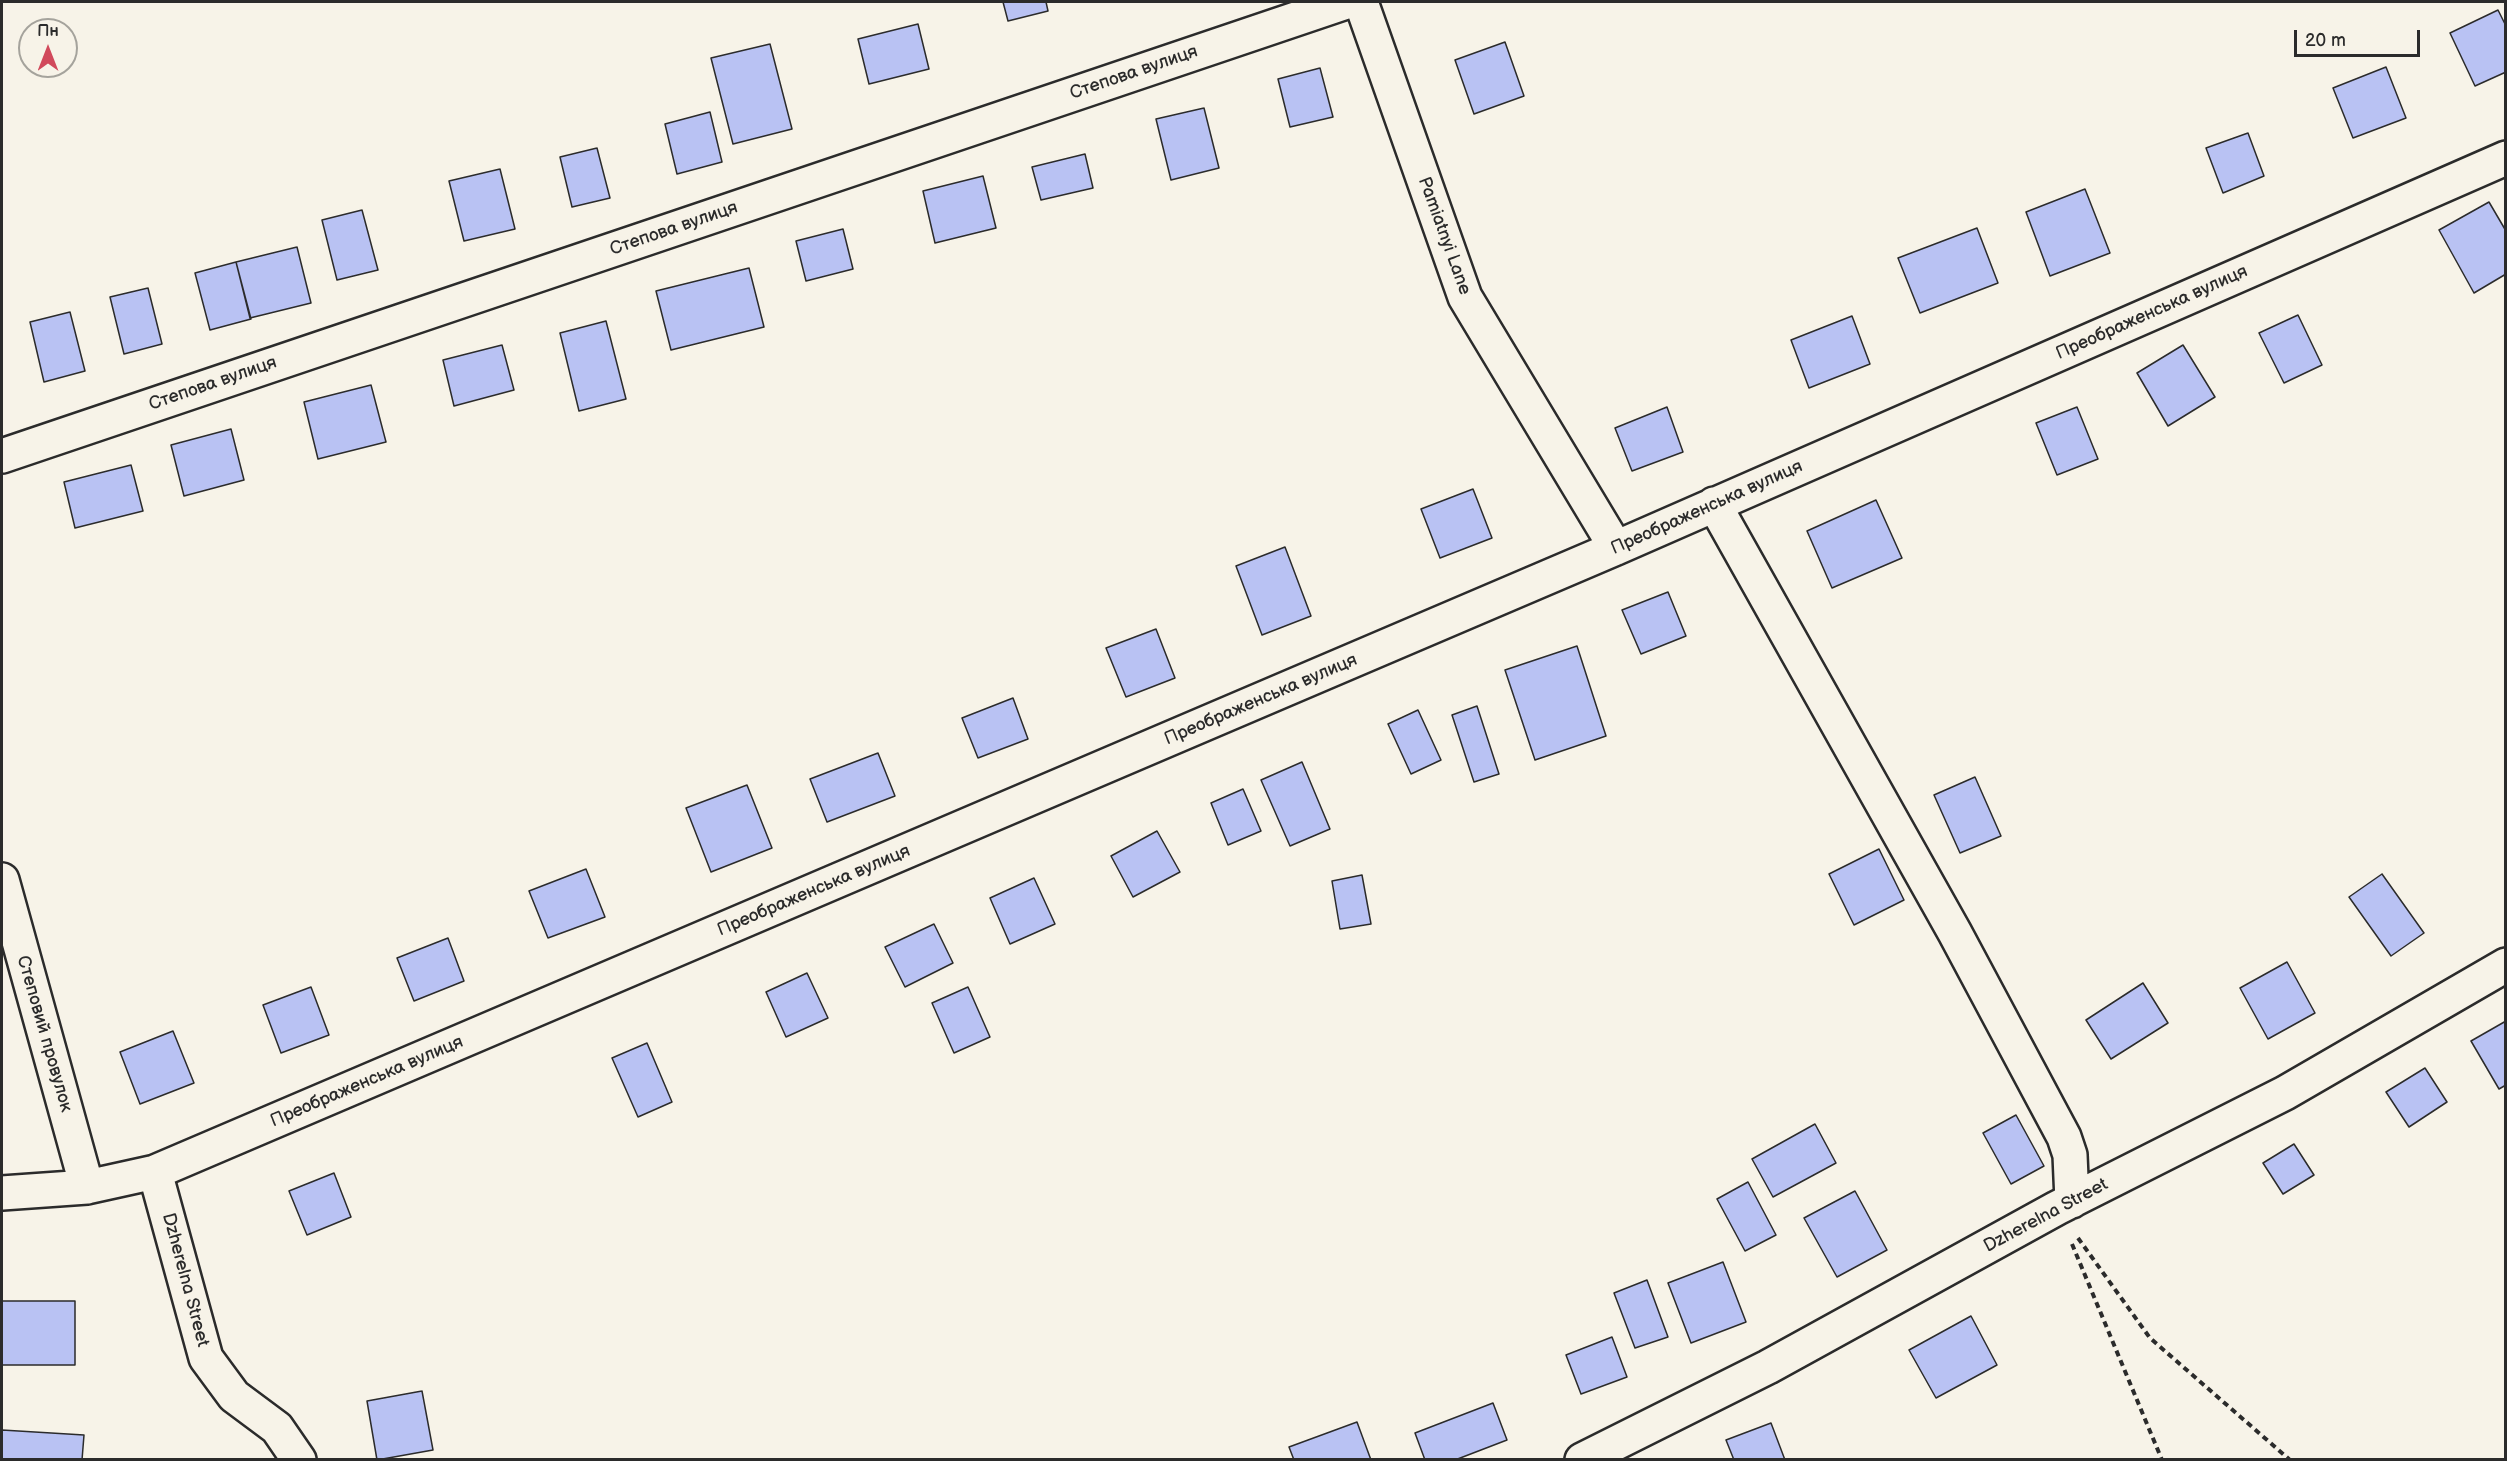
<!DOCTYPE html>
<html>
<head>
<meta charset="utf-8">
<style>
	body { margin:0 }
	#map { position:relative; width:2507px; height:1461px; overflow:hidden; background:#f7f3e8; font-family:"Balsamiq Sans",sans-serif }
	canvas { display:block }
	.frame { position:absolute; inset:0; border:3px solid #2b2b2b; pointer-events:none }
	.north { position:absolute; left:18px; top:18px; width:60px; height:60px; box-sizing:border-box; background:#f7f3e8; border:2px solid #a5a39c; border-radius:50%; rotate:0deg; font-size:16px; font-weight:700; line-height:24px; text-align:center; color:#2b2b2b }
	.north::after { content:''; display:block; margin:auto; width:21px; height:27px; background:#d1495b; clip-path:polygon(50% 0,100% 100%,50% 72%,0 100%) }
	.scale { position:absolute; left:2294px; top:30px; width:126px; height:27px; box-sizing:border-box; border:3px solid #2b2b2b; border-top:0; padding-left:8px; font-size:18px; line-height:21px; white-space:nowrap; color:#2b2b2b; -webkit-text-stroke:4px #f7f3e8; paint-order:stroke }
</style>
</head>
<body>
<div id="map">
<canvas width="2507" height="1461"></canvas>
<div class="frame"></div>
<div class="north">Пн</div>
<div class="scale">20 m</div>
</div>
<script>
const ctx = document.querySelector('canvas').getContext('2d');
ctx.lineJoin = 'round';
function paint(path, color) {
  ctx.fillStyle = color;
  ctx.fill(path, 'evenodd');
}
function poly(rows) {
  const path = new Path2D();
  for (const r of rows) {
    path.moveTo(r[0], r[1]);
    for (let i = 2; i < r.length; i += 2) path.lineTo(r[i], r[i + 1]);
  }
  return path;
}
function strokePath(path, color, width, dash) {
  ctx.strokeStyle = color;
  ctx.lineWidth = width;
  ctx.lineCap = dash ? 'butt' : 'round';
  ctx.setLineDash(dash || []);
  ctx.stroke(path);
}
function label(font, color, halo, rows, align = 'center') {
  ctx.font = font + ' "Balsamiq Sans",sans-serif';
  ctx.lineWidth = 5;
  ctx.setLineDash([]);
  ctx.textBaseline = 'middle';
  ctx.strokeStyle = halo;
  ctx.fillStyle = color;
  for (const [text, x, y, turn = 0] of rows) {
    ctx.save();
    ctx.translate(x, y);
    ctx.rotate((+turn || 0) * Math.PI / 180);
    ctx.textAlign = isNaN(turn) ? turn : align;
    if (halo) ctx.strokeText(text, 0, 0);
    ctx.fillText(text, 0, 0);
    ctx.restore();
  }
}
const building = poly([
	[1003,2,1046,2,1048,11,1008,21,1003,2],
	[2498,10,2506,26,2506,72,2475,86,2450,33,2498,10],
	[918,24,929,69,869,84,858,39,918,24],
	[1505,42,1524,96,1474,114,1455,60,1505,42],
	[770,44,792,129,733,144,711,58,770,44],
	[2386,67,2406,118,2353,138,2333,88,2386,67],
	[1320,68,1333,117,1290,127,1278,79,1320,68],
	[1204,108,1219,168,1171,180,1156,119,1204,108],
	[710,112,722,162,677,174,665,124,710,112],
	[2248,133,2264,176,2223,193,2206,148,2248,133],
	[597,148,610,198,572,207,560,157,597,148],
	[1085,154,1093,188,1041,200,1032,167,1085,154],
	[500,169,515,229,464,241,449,181,500,169],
	[983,176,996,228,935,243,923,191,983,176],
	[2085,189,2110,253,2050,276,2026,212,2085,189],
	[2489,202,2506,231,2506,274,2474,293,2439,230,2489,202],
	[362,210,378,270,337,280,322,220,362,210],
	[1977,228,1998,283,1920,313,1898,258,1977,228],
	[843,229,853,269,806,281,796,241,843,229],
	[297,247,311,303,250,318,236,262,297,247],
	[236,262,251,319,210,330,195,273,236,262],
	[749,268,764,327,671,350,656,291,749,268],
	[148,288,162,344,124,354,110,297,148,288],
	[70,312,85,371,44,382,30,322,70,312],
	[2298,315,2322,365,2284,383,2259,333,2298,315],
	[1852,316,1870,364,1809,388,1791,340,1852,316],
	[606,321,626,399,579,411,560,333,606,321],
	[502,345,514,390,454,406,443,360,502,345],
	[2183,345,2215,397,2168,426,2137,373,2183,345],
	[371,385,386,442,318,459,304,402,371,385],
	[1667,407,1683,452,1632,471,1615,428,1667,407],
	[2077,407,2098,459,2057,475,2036,423,2077,407],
	[231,429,244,480,184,496,171,445,231,429],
	[131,465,143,511,75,528,64,482,131,465],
	[1473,489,1492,538,1440,558,1421,509,1473,489],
	[1876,500,1902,558,1832,588,1807,531,1876,500],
	[1285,547,1311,616,1262,635,1236,566,1285,547],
	[1668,592,1686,636,1641,654,1622,610,1668,592],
	[1156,629,1175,678,1126,697,1106,648,1156,629],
	[1577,646,1606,736,1535,760,1505,670,1577,646],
	[1013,698,1028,739,978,758,962,718,1013,698],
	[1477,706,1499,774,1474,782,1452,715,1477,706],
	[1418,710,1441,760,1411,774,1388,724,1418,710],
	[878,753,895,796,827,822,810,779,878,753],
	[1302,762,1330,829,1290,846,1261,780,1302,762],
	[1975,777,2001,836,1960,853,1934,795,1975,777],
	[747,785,772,848,711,872,686,808,747,785],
	[1243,789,1261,831,1228,845,1211,803,1243,789],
	[1157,831,1180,872,1133,897,1111,856,1157,831],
	[1879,849,1904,900,1854,925,1829,874,1879,849],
	[586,869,605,917,548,938,529,891,586,869],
	[2382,874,2424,933,2391,956,2349,897,2382,874],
	[1362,875,1371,924,1340,929,1332,881,1362,875],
	[1034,878,1055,924,1010,944,990,898,1034,878],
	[934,924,953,963,905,987,885,947,934,924],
	[448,938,464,981,414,1001,397,958,448,938],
	[2287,962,2315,1013,2268,1039,2240,988,2287,962],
	[807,973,828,1018,786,1037,766,992,807,973],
	[2143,983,2168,1023,2111,1059,2086,1020,2143,983],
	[311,987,329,1035,281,1053,263,1005,311,987],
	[968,987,990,1037,954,1053,932,1003,968,987],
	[2506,1021,2506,1085,2499,1089,2471,1041,2506,1021],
	[173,1031,194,1083,140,1104,120,1052,173,1031],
	[647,1043,672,1102,638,1117,612,1058,647,1043],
	[2425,1068,2447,1102,2409,1127,2386,1092,2425,1068],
	[2016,1115,2044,1166,2011,1184,1983,1133,2016,1115],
	[1815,1124,1836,1163,1773,1197,1752,1159,1815,1124],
	[2294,1144,2314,1175,2283,1194,2263,1163,2294,1144],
	[334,1173,351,1217,307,1235,289,1191,334,1173],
	[1748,1182,1776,1235,1745,1251,1717,1199,1748,1182],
	[1855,1191,1887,1250,1837,1277,1804,1218,1855,1191],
	[1723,1262,1746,1322,1691,1343,1668,1283,1723,1262],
	[1647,1280,1668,1337,1635,1348,1614,1293,1647,1280],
	[2,1301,75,1301,75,1365,2,1365,2,1301],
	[1971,1316,1997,1365,1936,1398,1909,1350,1971,1316],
	[1612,1337,1627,1377,1581,1394,1566,1355,1612,1337],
	[422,1391,433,1450,377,1460,367,1401,422,1391],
	[1493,1403,1507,1440,1455,1460,1425,1460,1415,1433,1493,1403],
	[1357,1422,1371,1460,1294,1460,1289,1447,1357,1422],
	[1771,1423,1785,1460,1734,1460,1726,1440,1771,1423],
	[2,1430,84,1435,82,1460,2,1460,2,1430]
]);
const path = poly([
	[2078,1238,2150,1338,2290,1460],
	[2072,1244,2162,1460]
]);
const street = poly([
	[1361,2,1465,297,1616,548],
	[2,456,1346,2],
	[1714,504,1955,933,2064,1137,2070,1155,2072,1201],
	[2,880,87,1187],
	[155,1172,206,1358,234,1396,277,1428,299,1460],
	[2,1193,87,1187,155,1172,1616,548,2506,158],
	[1582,1460,1768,1367,2057,1208,2285,1093,2506,965]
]);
const streetNames = [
	["Степова вулиця",1134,73,-19],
	["Степова вулиця",674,229,-19],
	["Pamiatnyi Lane",1444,236,70],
	["Преображенська вулиця",2152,313,-24],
	["Степова вулиця",213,384,-19],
	["Преображенська вулиця",1707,508,-24],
	["Преображенська вулиця",1261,700,-23],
	["Преображенська вулиця",814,891,-23],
	["Степовий провулок",44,1034,74],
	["Преображенська вулиця",367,1082,-23],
	["Dzherelna Street",2046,1216,-28],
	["Dzherelna Street",185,1280,75]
];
paint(building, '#b9c2f3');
strokePath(building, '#2b2b2b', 1.5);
strokePath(street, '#2b2b2b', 38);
strokePath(path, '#2b2b2b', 4, [6, 4.5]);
strokePath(street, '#f7f3e8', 33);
label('18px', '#2b2b2b', '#f7f3e8', streetNames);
</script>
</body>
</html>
